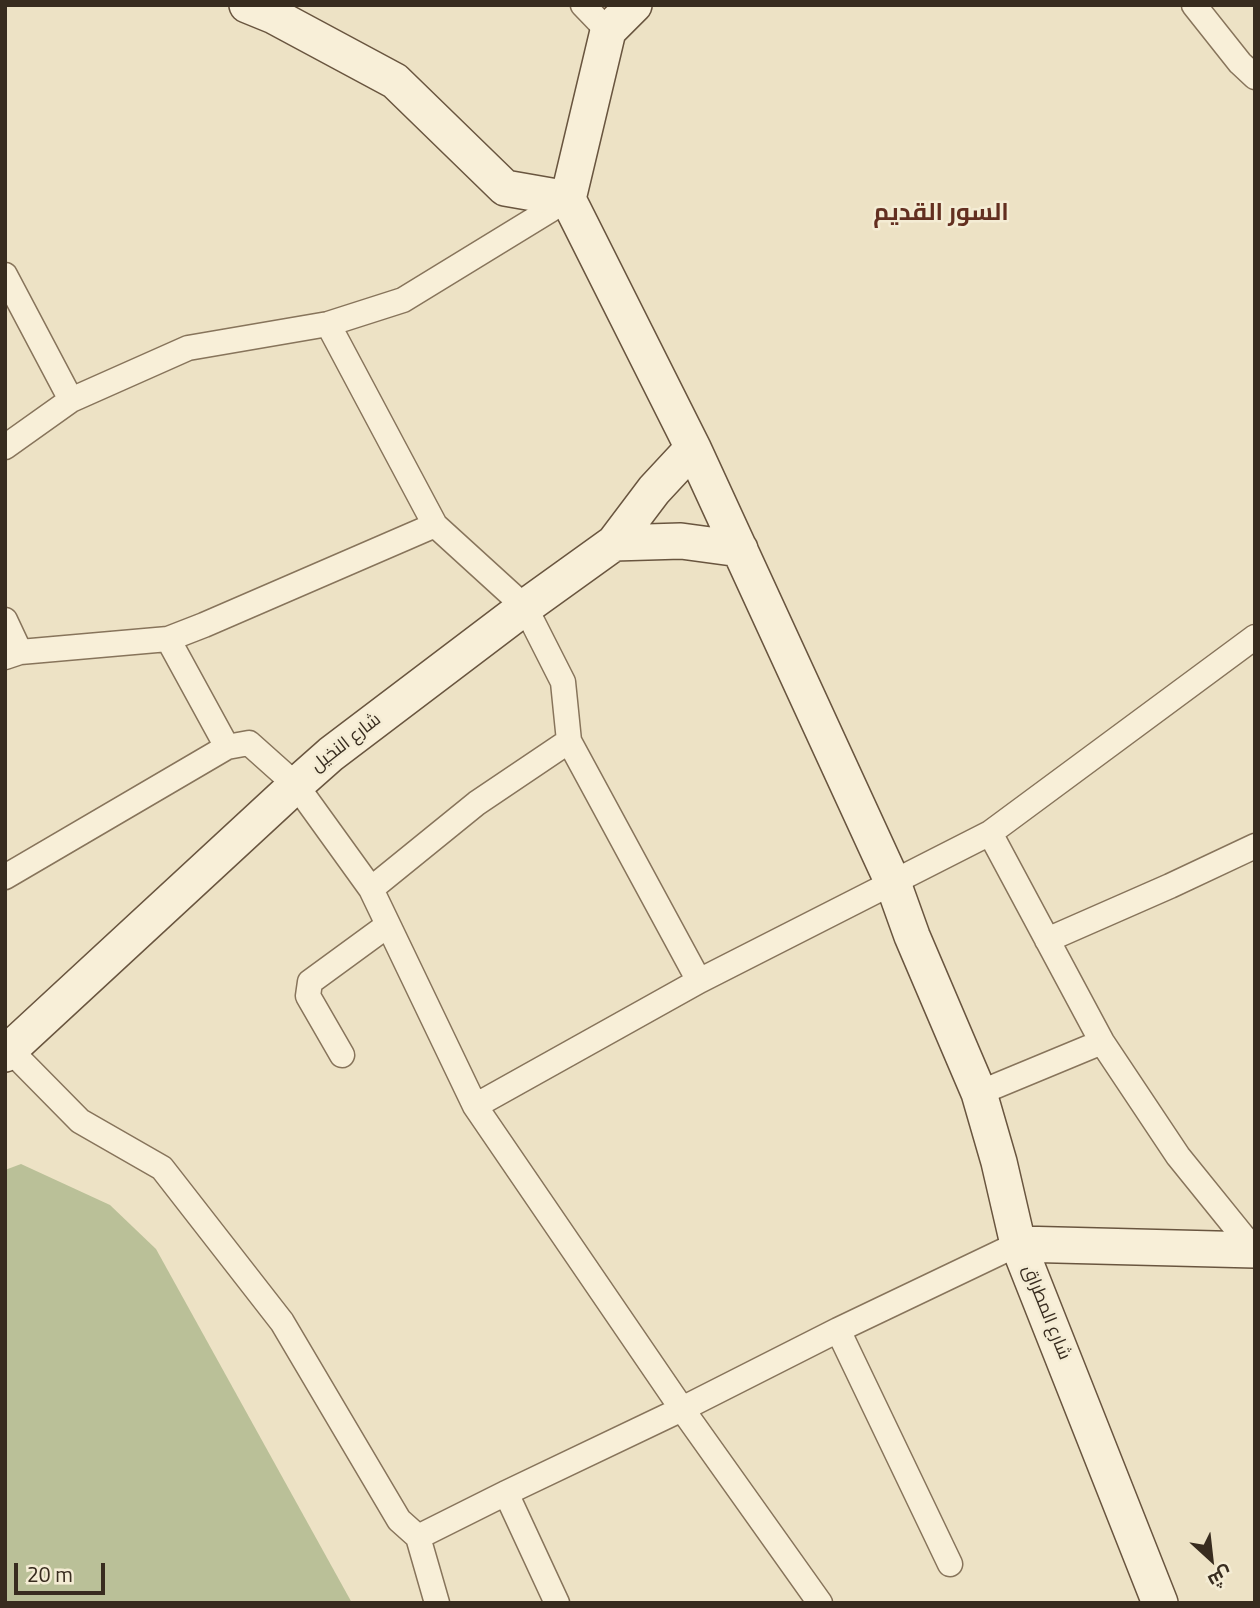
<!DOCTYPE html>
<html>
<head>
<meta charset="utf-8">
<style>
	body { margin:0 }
	#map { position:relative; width:1260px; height:1608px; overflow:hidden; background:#ede2c5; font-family:Georgia,Cairo,serif }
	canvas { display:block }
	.frame { position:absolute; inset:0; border:7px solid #382c1f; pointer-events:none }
	.north { position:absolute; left:1176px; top:1524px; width:70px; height:70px; -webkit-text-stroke:5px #f4ecd4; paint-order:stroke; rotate:153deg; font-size:19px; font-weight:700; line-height:28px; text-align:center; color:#382c1f }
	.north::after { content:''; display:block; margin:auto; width:24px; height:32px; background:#382c1f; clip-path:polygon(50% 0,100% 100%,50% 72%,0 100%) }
	.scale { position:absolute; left:14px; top:1563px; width:91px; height:32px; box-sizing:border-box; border:4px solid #382c1f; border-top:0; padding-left:9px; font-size:21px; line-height:24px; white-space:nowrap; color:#382c1f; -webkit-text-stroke:5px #f4ecd4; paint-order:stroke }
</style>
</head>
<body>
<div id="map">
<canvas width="1260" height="1608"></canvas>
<div class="frame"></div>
<div class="north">ش</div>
<div class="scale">20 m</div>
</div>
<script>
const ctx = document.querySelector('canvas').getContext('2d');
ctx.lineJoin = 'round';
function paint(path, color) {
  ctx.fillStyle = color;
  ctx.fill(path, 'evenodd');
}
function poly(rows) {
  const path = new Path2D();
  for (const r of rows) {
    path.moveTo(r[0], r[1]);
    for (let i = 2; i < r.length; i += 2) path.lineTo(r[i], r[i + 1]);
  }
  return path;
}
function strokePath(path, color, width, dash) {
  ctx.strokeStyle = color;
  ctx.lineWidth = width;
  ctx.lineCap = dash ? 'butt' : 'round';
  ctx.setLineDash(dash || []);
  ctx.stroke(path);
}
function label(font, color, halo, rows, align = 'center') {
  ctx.font = font + ' Georgia,Cairo,serif';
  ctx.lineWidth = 5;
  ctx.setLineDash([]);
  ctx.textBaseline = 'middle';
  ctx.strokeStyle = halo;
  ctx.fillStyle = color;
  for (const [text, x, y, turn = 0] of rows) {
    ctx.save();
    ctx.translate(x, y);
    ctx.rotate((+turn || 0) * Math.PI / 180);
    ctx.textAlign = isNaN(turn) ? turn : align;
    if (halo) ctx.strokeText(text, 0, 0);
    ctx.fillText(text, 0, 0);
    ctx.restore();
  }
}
const cemetery = poly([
	[21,1164,110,1205,156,1249,352,1603,5,1603,5,1170]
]);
const street = poly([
	[583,5,608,31],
	[1194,5,1240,63,1255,77],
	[5,275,71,400],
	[328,324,435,525,525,607,563,682,569,741,699,981],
	[5,447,71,400,188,348,328,324,403,300,568,199],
	[5,620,20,652],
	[168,639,227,747],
	[5,657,20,652,168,639,204,625,435,525],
	[990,833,1102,1042,1178,1156,1254,1250,1255,1252],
	[5,877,227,747,249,743,296,785,371,889,475,1106,682,1409,820,1603],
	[371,889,477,803,569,741],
	[1047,940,1170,886,1255,846],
	[10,1050,80,1121,162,1168,282,1322,399,1520,418,1537,506,1493,682,1409,838,1330,1018,1244],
	[342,1055,308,996,310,982,388,925],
	[979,1093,1102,1042],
	[475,1106,699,981,990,833,1255,637],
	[838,1330,950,1564],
	[506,1493,557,1603],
	[418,1537,437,1603]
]);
const secondary = poly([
	[247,5,274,16,395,81,505,188,568,199,693,448,893,883,912,936,979,1093,999,1162,1018,1244,1160,1603],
	[568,199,608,31,634,5],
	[614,543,654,490,693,448],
	[5,1054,296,785,331,754,525,607,614,543,681,541,740,549],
	[1018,1244,1255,1250]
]);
const streetNames = [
	["شارع النخيل",347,744,-38],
	["شارع المطراق",1045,1313,68]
];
const districtNames = [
	["السور القديم",941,215]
];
paint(cemetery, '#bac098');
strokePath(street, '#87745b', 27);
strokePath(secondary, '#69553f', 38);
strokePath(street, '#f8efd8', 24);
strokePath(secondary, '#f8efd8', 35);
label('18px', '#382c1f', '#f4ecd4', streetNames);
label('bold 24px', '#632f20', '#f4ecd4', districtNames);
</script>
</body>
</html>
